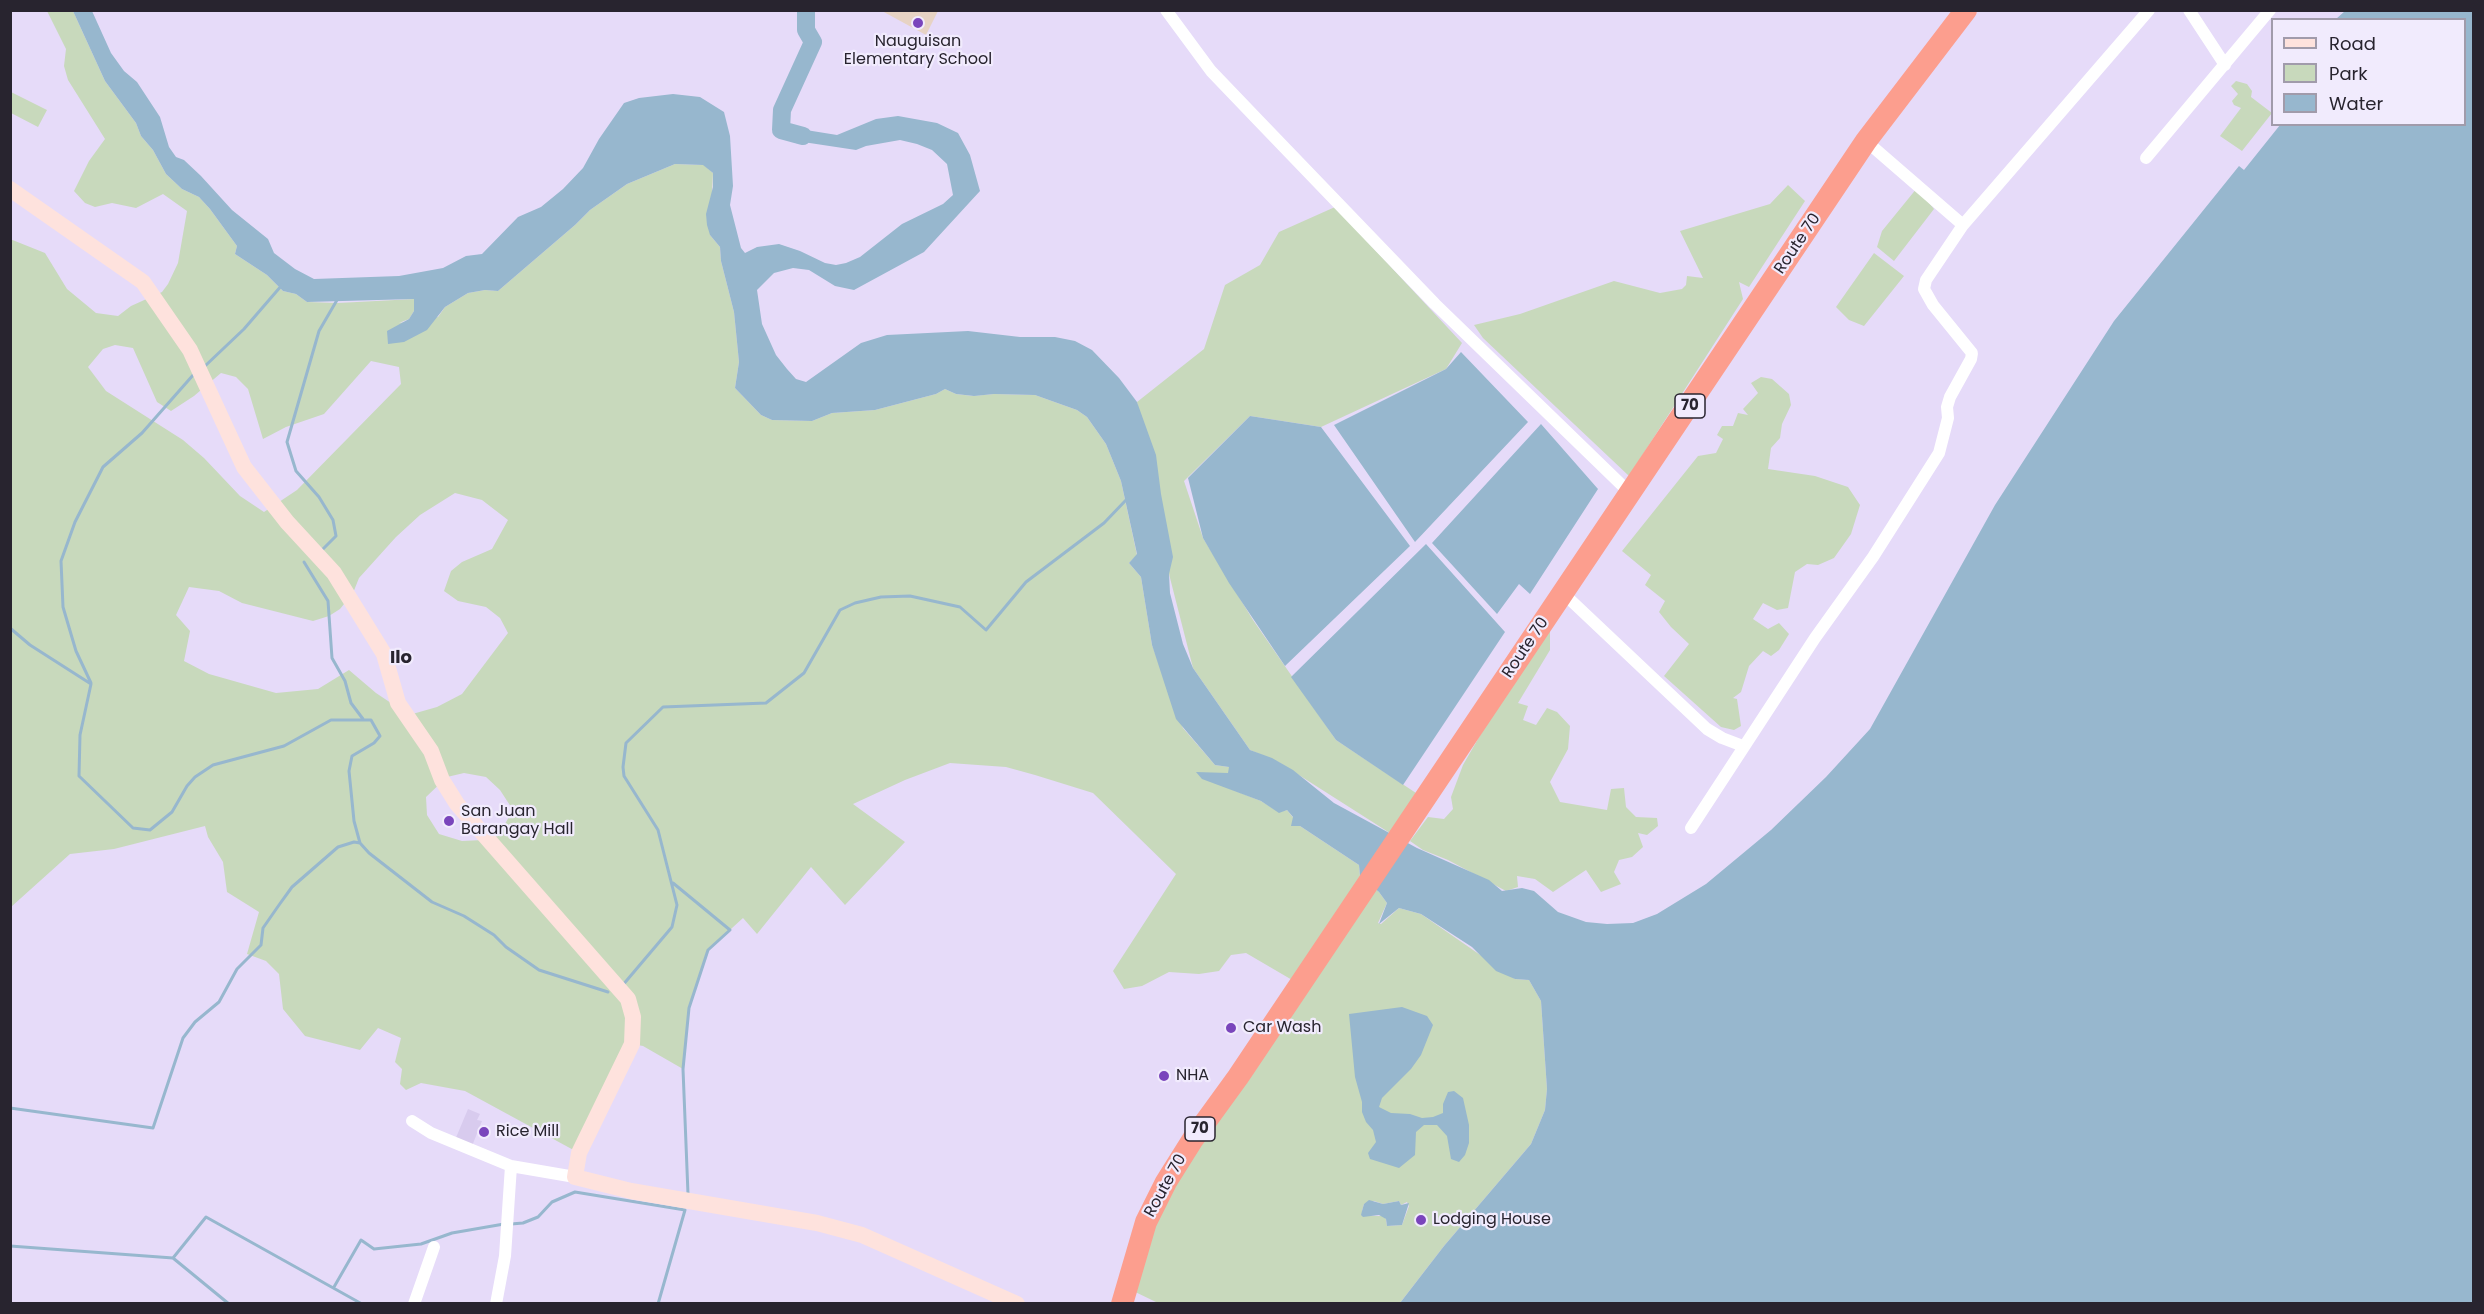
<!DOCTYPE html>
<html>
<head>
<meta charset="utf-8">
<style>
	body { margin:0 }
	#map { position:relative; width:2484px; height:1314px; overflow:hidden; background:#e6dbf9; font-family:Poppins,sans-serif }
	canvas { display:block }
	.frame { position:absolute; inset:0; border:12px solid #28242f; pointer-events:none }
	.legend { position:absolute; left:2271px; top:18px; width:195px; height:108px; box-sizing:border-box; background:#f1ebfd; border:2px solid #a19bab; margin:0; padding:8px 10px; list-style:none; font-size:18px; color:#28242f }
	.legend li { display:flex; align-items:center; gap:12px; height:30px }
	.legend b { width:30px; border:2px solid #a19bab }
</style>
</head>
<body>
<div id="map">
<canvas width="2484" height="1314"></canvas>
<div class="frame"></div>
<ul class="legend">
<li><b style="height:8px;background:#fee2dd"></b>Road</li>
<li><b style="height:16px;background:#c8d9bc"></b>Park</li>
<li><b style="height:16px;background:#97b7ce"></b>Water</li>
</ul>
</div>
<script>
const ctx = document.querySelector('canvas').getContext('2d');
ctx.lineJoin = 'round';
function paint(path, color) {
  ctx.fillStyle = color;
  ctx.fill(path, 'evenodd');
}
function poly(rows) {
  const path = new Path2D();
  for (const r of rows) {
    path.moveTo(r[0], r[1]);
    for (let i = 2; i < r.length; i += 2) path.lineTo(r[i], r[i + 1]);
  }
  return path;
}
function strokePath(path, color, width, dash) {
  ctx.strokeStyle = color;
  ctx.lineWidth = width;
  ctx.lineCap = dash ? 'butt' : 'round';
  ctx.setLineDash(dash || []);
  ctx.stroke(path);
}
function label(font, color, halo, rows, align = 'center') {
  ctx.font = font + ' Poppins,sans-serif';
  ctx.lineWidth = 4.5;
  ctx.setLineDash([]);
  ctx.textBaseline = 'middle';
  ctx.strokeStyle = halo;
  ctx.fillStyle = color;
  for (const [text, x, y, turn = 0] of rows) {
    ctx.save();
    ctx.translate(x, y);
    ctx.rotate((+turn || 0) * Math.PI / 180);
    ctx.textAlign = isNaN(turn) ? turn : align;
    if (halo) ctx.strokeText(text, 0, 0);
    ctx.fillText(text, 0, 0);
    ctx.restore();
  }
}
const built = poly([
	[468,1109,480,1114,477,1120,482,1121,472,1146,455,1140]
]);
const education = poly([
	[882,11,938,11,926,35]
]);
const green = poly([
	[47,11,73,11,105,81,136,123,141,136,153,150,166,174,182,189,199,197,210,209,237,246,235,254,267,275,283,291,296,294,307,302,338,303,414,299,414,311,409,319,399,323,438,317,445,307,468,293,485,290,498,291,575,225,590,210,627,184,675,164,704,165,713,173,710,235,720,247,721,261,734,312,739,362,735,388,761,415,772,420,812,421,832,413,875,410,936,394,945,389,956,394,973,396,994,394,1035,395,1077,410,1087,417,1106,444,1121,481,1137,555,1129,563,1141,577,1152,645,1167,686,1183,728,1215,765,1229,767,1229,773,1214,773,1223,786,1261,801,1279,812,1287,810,1300,826,1359,865,1360,876,1379,892,1387,903,1378,923,1381,924,1399,908,1421,914,1515,979,1529,980,1541,1001,1547,1089,1545,1110,1531,1144,1444,1246,1400,1303,1158,1303,1127,1288,1146,1222,1299,984,1246,953,1231,955,1219,971,1199,974,1169,972,1142,986,1124,989,1113,971,1176,874,1093,793,1035,775,1006,767,950,763,905,780,853,804,905,842,845,905,811,867,757,934,743,918,708,950,689,1008,683,1069,643,1046,632,1044,579,1153,465,1091,421,1083,406,1090,400,1084,402,1069,395,1062,401,1038,378,1028,360,1050,305,1036,283,1009,279,974,266,961,247,954,259,912,227,892,223,862,208,837,205,826,114,849,70,854,11,907,10,239,45,253,67,289,96,313,118,316,131,306,162,292,168,284,178,263,187,211,163,194,136,208,112,203,95,207,85,203,74,191,89,161,105,139,68,80,64,66,66,49],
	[115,345,133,348,157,402,171,411,194,396,221,373,236,377,248,389,263,439,286,427,324,414,371,361,399,367,401,384,297,490,264,512,240,496,204,458,183,440,106,391,88,367,103,349],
	[455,493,482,500,508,520,492,549,462,562,451,571,444,591,458,601,486,607,500,618,508,633,462,694,437,707,409,715,376,693,349,670,318,689,276,693,209,674,184,661,190,631,176,615,189,587,219,591,242,603,313,621,329,616,340,609,353,593,359,578,396,537,420,515],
	[464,773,486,777,500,790,513,810,502,829,483,840,462,841,439,834,427,815,426,797,447,777],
	[1374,1201,1383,1204,1399,1201,1401,1205,1407,1202,1409,1206,1402,1225,1387,1226,1386,1219,1383,1216,1370,1216,1362,1211,1364,1204],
	[2236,81,2247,84,2252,91,2251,97,2272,113,2242,151,2220,136,2241,108,2234,105,2232,101,2238,94,2231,86],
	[11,92,47,110,38,127,11,113],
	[1788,185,1805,201,1749,287,1739,282,1743,299,1629,476,1483,338,1474,325,1520,314,1614,281,1660,293,1682,289,1686,285,1687,276,1703,278,1680,231,1770,204],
	[1917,188,1934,209,1894,261,1877,247,1882,231],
	[1335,207,1462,343,1446,369,1321,427,1250,416,1184,481,1203,538,1253,620,1336,740,1416,793,1393,835,1280,763,1250,750,1193,668,1169,574,1137,402,1204,349,1225,285,1260,265,1279,232],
	[1874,253,1904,276,1864,326,1849,320,1836,307],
	[1761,377,1772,379,1789,394,1791,405,1782,424,1780,438,1771,448,1768,469,1815,476,1848,487,1860,505,1851,534,1834,558,1818,565,1807,564,1795,572,1788,608,1777,610,1763,603,1753,619,1768,629,1779,623,1789,634,1779,650,1771,656,1763,651,1749,666,1741,692,1733,698,1737,699,1741,726,1734,730,1721,727,1664,676,1689,644,1671,627,1659,612,1665,601,1645,585,1651,575,1622,551,1698,456,1716,453,1723,439,1717,435,1722,426,1733,426,1738,413,1748,415,1743,409,1758,393,1751,383],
	[1550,628,1550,650,1518,703,1528,706,1523,720,1536,725,1547,708,1557,712,1570,726,1568,749,1550,782,1560,802,1607,810,1611,789,1624,788,1626,807,1636,817,1657,818,1658,826,1647,835,1638,833,1643,847,1632,857,1619,860,1614,872,1621,884,1601,892,1586,870,1553,892,1535,879,1517,876,1518,887,1506,891,1448,860,1423,850,1410,841,1428,817,1444,819,1453,809,1451,797,1463,765,1497,706]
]);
const water = poly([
	[73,11,92,11,111,53,124,71,137,82,160,117,169,147,176,157,184,160,201,176,232,210,268,239,274,253,295,269,314,279,399,276,443,268,466,256,482,254,518,217,541,207,563,189,583,168,599,139,624,103,639,98,673,94,700,97,724,112,730,136,733,186,730,205,741,248,745,253,757,247,779,244,800,251,825,263,836,265,846,263,860,257,902,224,943,204,953,195,947,164,932,150,917,144,900,140,866,146,856,150,803,142,790,138,781,130,791,125,806,130,837,135,876,119,898,116,937,123,958,133,970,155,980,191,924,252,854,290,835,286,809,270,793,268,774,273,757,290,762,324,776,355,787,369,796,379,806,382,861,343,887,335,968,331,1020,337,1055,337,1075,341,1092,350,1119,378,1137,402,1156,455,1161,494,1173,557,1169,574,1170,593,1183,644,1193,668,1250,750,1272,758,1293,770,1334,803,1417,848,1489,880,1502,891,1522,888,1534,891,1558,912,1586,922,1607,924,1633,923,1657,914,1706,884,1771,830,1826,777,1870,729,1995,505,2114,321,2239,166,2244,170,2280,125,2464,124,2464,20,2336,19,2345,11,2473,11,2473,1303,1400,1303,1444,1246,1531,1144,1545,1110,1547,1089,1541,1001,1529,980,1515,979,1496,971,1472,947,1421,914,1399,908,1379,924,1387,903,1379,892,1360,876,1359,865,1300,826,1291,826,1293,817,1287,810,1279,813,1261,801,1202,779,1196,772,1228,773,1229,767,1215,765,1176,719,1152,645,1141,577,1129,563,1137,554,1121,481,1106,444,1087,417,1077,410,1035,395,994,394,974,396,956,394,945,389,936,394,875,410,832,413,812,421,772,420,761,415,735,388,739,362,734,312,721,261,720,247,710,235,707,225,706,214,713,187,713,173,703,165,675,164,627,184,590,210,575,225,498,291,485,290,468,293,445,307,427,330,404,342,388,344,387,331,409,319,414,311,414,299,307,302,296,294,283,291,267,275,235,254,237,246,210,209,199,197,182,189,166,174,153,150,141,136,136,123,105,81],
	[1461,352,1528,422,1415,542,1334,425,1446,369],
	[1250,416,1321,427,1410,546,1285,666,1229,583,1203,538,1188,478],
	[1541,424,1598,489,1530,594,1519,584,1497,614,1432,543],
	[1426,544,1505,632,1403,785,1336,740,1291,677],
	[1402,1007,1427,1016,1433,1025,1421,1055,1411,1069,1382,1098,1379,1107,1391,1113,1410,1114,1422,1118,1433,1117,1443,1113,1443,1104,1448,1092,1454,1091,1463,1098,1469,1125,1469,1143,1465,1155,1459,1162,1451,1159,1447,1136,1437,1125,1424,1125,1416,1132,1415,1155,1399,1168,1370,1159,1368,1153,1376,1142,1373,1130,1366,1122,1362,1112,1362,1102,1355,1077,1349,1014],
	[1369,1200,1383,1204,1399,1201,1401,1205,1409,1203,1402,1225,1387,1226,1386,1219,1379,1215,1363,1217,1361,1215,1362,1211,1364,1204]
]);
const stream = poly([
	[205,366,244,329,282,285],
	[321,551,336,536,333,520,319,497,296,471,287,442,319,331,337,300],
	[304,562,328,601,332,658,345,681,351,703,363,719],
	[10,628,30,645,91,684,80,735,79,776,133,828,150,830,172,812,187,786,195,777,213,765,284,746,331,720,371,720,380,736,374,743,352,756,349,771,354,821,360,843,369,853,432,902,464,916,494,935,506,947,539,970,608,992],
	[91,683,76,651,63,607,61,561,75,522,103,467,142,433,194,374],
	[673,883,730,930,708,950,689,1008,683,1069,688,1194],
	[622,986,672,927,677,905,658,830,624,776,623,767,626,743,663,707,766,703,804,673,840,610,855,603,881,597,910,596,960,607,986,630,1026,582,1104,523,1127,499],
	[10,1108,153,1128,183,1038,195,1022,219,1002,237,969,261,945,263,928,279,905,292,887,338,847,354,842,360,843],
	[511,1224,523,1223,538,1217,552,1202,575,1192,685,1210,658,1304],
	[10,1246,173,1258,229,1304],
	[173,1258,206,1217,362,1304],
	[334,1287,361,1240,374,1249,421,1244,452,1233,504,1224]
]);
const river = poly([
	[803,136,781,130,782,110,813,42,806,30,806,10]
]);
const street = poly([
	[1166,10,1211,71,1257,119,1435,304,1631,494],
	[2189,10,2225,65],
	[1866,141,1963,225,2149,10],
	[2146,158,2270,10],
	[1563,593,1707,729,1722,738,1743,746],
	[1691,828,1815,638,1873,557,1939,453,1948,418,1947,407,1950,397,1971,359,1972,353,1933,305,1924,289,1926,280,1963,225],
	[412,1121,431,1133,511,1166,575,1177],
	[414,1304,434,1247],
	[496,1304,505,1256,511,1166]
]);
const secondary = poly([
	[10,189,143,282,190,350,244,467,287,522,334,573,384,654,398,703,431,751,442,780,457,804,628,999,633,1017,632,1044,579,1153,575,1177,631,1191,817,1223,862,1235,1017,1304]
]);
const highway = poly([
	[1122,1304,1146,1222,1166,1182,1193,1139,1238,1077,1866,141,1966,10]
]);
const markers = [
	[918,23,6,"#7a45bc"],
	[449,821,6,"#7a45bc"],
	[1231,1028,6,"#7a45bc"],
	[1164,1076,6,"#7a45bc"],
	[484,1132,6,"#7a45bc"],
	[1421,1220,6,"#7a45bc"]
];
const shields = [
	[1690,406,30],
	[1200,1129,30]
];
const shieldNames = [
	["70",1690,406],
	["70",1200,1129]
];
const poiNames = [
	["Nauguisan",918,42,"center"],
	["Elementary School",918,60,"center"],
	["San Juan",461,812],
	["Barangay Hall",461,830],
	["Car Wash",1243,1028],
	["NHA",1176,1076],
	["Rice Mill",496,1132],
	["Lodging House",1433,1220]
];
const streetNames = [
	["Route 70",1798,244,-56],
	["Route 70",1526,648,-56],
	["Route 70",1166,1186,-61]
];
const neighbourhoodNames = [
	["Ilo",401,658]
];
paint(built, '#d8cbee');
paint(education, '#e7d3c4');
paint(green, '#c8d9bc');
paint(water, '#97b7ce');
strokePath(stream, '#97b7ce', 3);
strokePath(river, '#97b7ce', 18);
strokePath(street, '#fff', 12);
strokePath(secondary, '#fee2dd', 16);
strokePath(highway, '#fc9e8e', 22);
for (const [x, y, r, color] of markers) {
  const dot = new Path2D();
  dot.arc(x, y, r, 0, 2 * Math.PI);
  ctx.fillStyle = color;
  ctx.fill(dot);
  strokePath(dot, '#f1ebfd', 2);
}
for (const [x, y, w] of shields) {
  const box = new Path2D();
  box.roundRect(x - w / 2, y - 12, w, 24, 4.5);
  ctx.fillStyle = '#f1ebfd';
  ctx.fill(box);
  strokePath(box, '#28242f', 1.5);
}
label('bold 15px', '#28242f', null, shieldNames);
label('16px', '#28242f', '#f1ebfd', poiNames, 'left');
label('16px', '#28242f', '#f1ebfd', streetNames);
label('bold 18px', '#28242f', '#f1ebfd', neighbourhoodNames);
</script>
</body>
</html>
